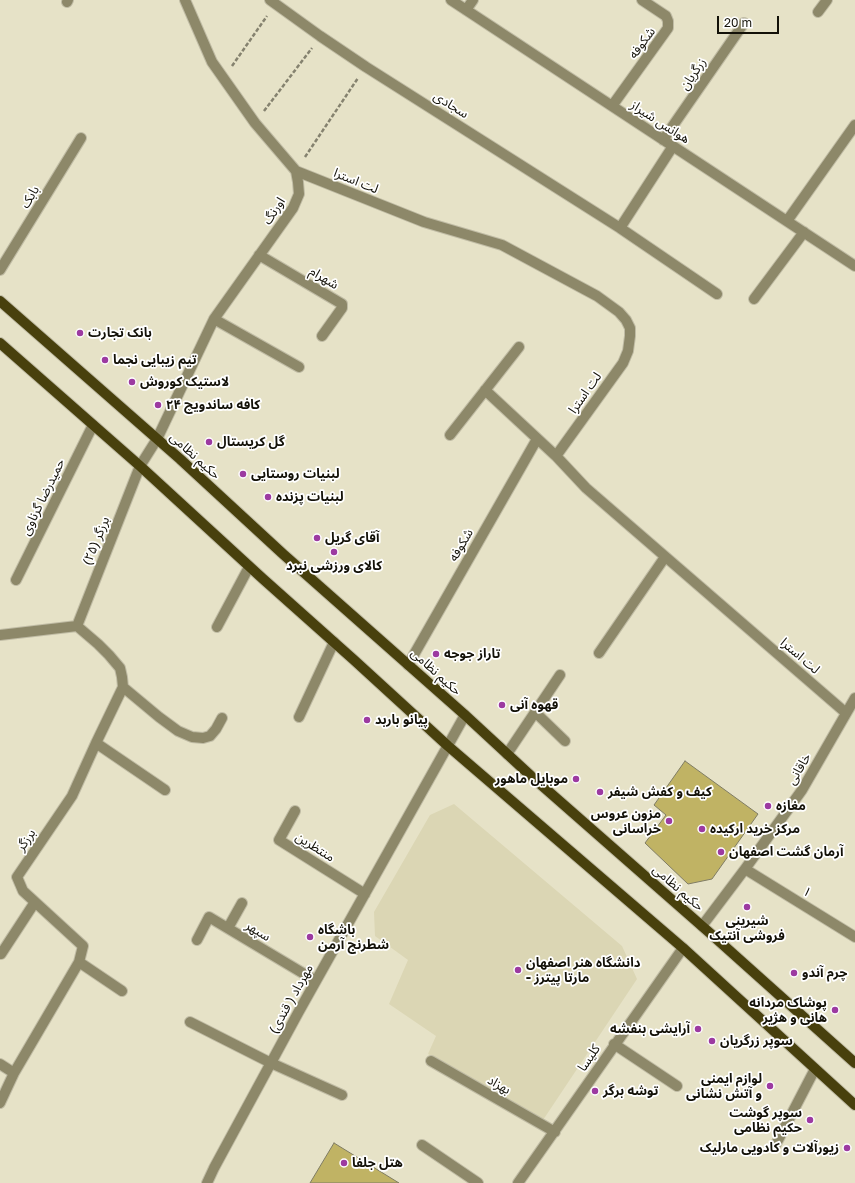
<!DOCTYPE html>
<html>
<head>
<meta charset="utf-8">
<style>
	body { margin:0 }
	#map { position:relative; width:855px; height:1183px; overflow:hidden; background:#e6e2c7; font-family:"Golos Text",sans-serif }
	canvas { display:block }
	.scale { position:absolute; left:717px; top:16px; width:62px; height:18px; box-sizing:border-box; border:2px solid #131108; border-top:0; padding-left:5px; font-size:12px; line-height:14px; white-space:nowrap; color:#131108; -webkit-text-stroke:3px #fff; paint-order:stroke }
</style>
</head>
<body>
<div id="map">
<canvas width="855" height="1183"></canvas>
<div class="scale">20 m</div>
</div>
<script>
const ctx = document.querySelector('canvas').getContext('2d');
ctx.lineJoin = 'round';
function paint(path, color) {
  ctx.fillStyle = color;
  ctx.fill(path, 'evenodd');
}
function poly(rows) {
  const path = new Path2D();
  for (const r of rows) {
    path.moveTo(r[0], r[1]);
    for (let i = 2; i < r.length; i += 2) path.lineTo(r[i], r[i + 1]);
  }
  return path;
}
function strokePath(path, color, width, dash) {
  ctx.strokeStyle = color;
  ctx.lineWidth = width;
  ctx.lineCap = dash ? 'butt' : 'round';
  ctx.setLineDash(dash || []);
  ctx.stroke(path);
}
function label(font, color, halo, rows, align = 'center') {
  ctx.font = font + ' "Golos Text","Noto Sans Arabic",sans-serif';
  ctx.lineWidth = 3.5;
  ctx.setLineDash([]);
  ctx.textBaseline = 'middle';
  ctx.strokeStyle = halo;
  ctx.fillStyle = color;
  for (const [text, x, y, turn = 0] of rows) {
    ctx.save();
    ctx.translate(x, y);
    ctx.rotate((+turn || 0) * Math.PI / 180);
    ctx.textAlign = isNaN(turn) ? turn : align;
    if (halo) ctx.strokeText(text, 0, 0);
    ctx.fillText(text, 0, 0);
    ctx.restore();
  }
}
const built = poly([
	[454,804,622,946,637,979,543,1120,428,1054,436,1036,389,1004,408,960,375,936,374,912,430,815]
]);
const building = poly([
	[685,761,758,814,712,879,688,884,645,843,666,815,654,805,685,761],
	[334,1143,399,1183,310,1183,334,1143]
]);
const path = poly([
	[232,66,267,16],
	[264,111,312,48],
	[305,157,358,78]
]);
const minor = poly([
	[270,0,320,36,366,67,620,228,717,294],
	[451,0,855,266],
	[67,2,68,0],
	[466,10,473,0],
	[818,12,827,0],
	[612,106,668,28,668,21,666,16,642,0],
	[663,140,744,23],
	[296,171,424,222,502,245,597,296,619,312,626,320,630,328,630,336,628,351,623,363,556,456],
	[787,221,855,125],
	[620,228,673,146],
	[259,255,342,304,342,308,322,336],
	[0,270,81,138],
	[754,299,804,232],
	[214,319,299,367],
	[485,390,556,456,586,488,846,713],
	[450,435,519,347],
	[16,580,93,425],
	[77,626,140,466,157,439,214,319,293,208,299,194,298,182,296,171,255,123,212,62,185,0],
	[217,627,249,567],
	[0,635,77,626],
	[599,653,665,557],
	[408,665,537,439],
	[123,687,159,717,178,731,192,737,203,738,210,736,216,729,222,718],
	[535,712,565,741],
	[299,717,334,642],
	[96,743,165,790],
	[507,754,560,675],
	[295,811,279,840,365,894],
	[745,869,855,937],
	[702,926,745,869,802,790,855,698],
	[228,928,242,903],
	[197,940,209,917,316,981],
	[1,954,35,902],
	[79,962,122,991],
	[190,1022,271,1063,342,1095],
	[614,1044,677,1086],
	[431,1061,555,1132],
	[0,1064,14,1073],
	[0,1103,14,1073,79,962,83,946,23,891,17,877,72,796,96,743,123,687,122,677,120,668,109,655,98,644,77,626],
	[422,1145,478,1183],
	[775,1146,815,1069],
	[207,1183,214,1168,298,1013,465,715],
	[518,1183,683,948]
]);
const major = poly([
	[0,301,180,459,283,554,465,715,531,776,711,934,855,1063],
	[0,343,140,466,262,578,354,660,448,746,683,948,855,1105]
]);
const markers = [
	[80,333,4,"#9c3aa1"],
	[105,360,4,"#9c3aa1"],
	[132,382,4,"#9c3aa1"],
	[158,405,4,"#9c3aa1"],
	[209,442,4,"#9c3aa1"],
	[243,474,4,"#9c3aa1"],
	[268,497,4,"#9c3aa1"],
	[317,538,4,"#9c3aa1"],
	[334,552,4,"#9c3aa1"],
	[436,654,4,"#9c3aa1"],
	[502,705,4,"#9c3aa1"],
	[367,720,4,"#9c3aa1"],
	[576,779,4,"#9c3aa1"],
	[600,792,4,"#9c3aa1"],
	[768,806,4,"#9c3aa1"],
	[669,821,4,"#9c3aa1"],
	[702,829,4,"#9c3aa1"],
	[721,852,4,"#9c3aa1"],
	[747,907,4,"#9c3aa1"],
	[310,937,4,"#9c3aa1"],
	[518,970,4,"#9c3aa1"],
	[794,973,4,"#9c3aa1"],
	[835,1010,4,"#9c3aa1"],
	[698,1029,4,"#9c3aa1"],
	[712,1041,4,"#9c3aa1"],
	[770,1086,4,"#9c3aa1"],
	[595,1091,4,"#9c3aa1"],
	[810,1120,4,"#9c3aa1"],
	[847,1148,4,"#9c3aa1"],
	[344,1163,4,"#9c3aa1"]
];
const streetNames = [
	["شکوفه",642,43,-54],
	["زرگریان",693,74,-56],
	["سجادی",451,105,32],
	["هوانس شیراز",660,122,33],
	["لت استرا",356,181,22],
	["بابک",30,197,-59],
	["اورنگ",274,211,-57],
	["شهرام",324,278,31],
	["لت استرا",585,393,-55],
	["حکیم نظامی",195,456,42],
	["حمیدرضا گرناوی",43,497,-64],
	["برزگر (۲۵)",96,541,-68],
	["شکوفه",461,545,-60],
	["لت استرا",800,656,41],
	["حکیم نظامی",436,672,42],
	["خاقانی",799,769,-59],
	["برزگر",26,840,-56],
	["منتظرین",315,847,32],
	["حکیم نظامی",678,888,41],
	["۱",807,892,32],
	["سپهر",258,931,31],
	["مهرداد ( قندی)",291,999,-61],
	["کلیسا",589,1058,-56],
	["بهزاد",499,1085,30]
];
const poiNames = [
	["بانک تجارت",88,333],
	["تیم زیبایی نجما",113,360],
	["لاستیک کوروش",140,382],
	["کافه ساندویچ ۲۴",166,405],
	["گل کریستال",217,442],
	["لبنیات روستایی",251,474],
	["لبنیات پزنده",276,497],
	["آقای گریل",325,538],
	["کالای ورزشی نبرد",334,566,"center"],
	["تاراز جوجه",444,654],
	["قهوه آنی",510,705],
	["پیانو باربد",375,720],
	["موبایل ماهور",568,779,"right"],
	["کیف و کفش شیفر",608,792],
	["مغازه",776,806],
	["مزون عروس",661,814,"right"],
	["خراسانی",661,829,"right"],
	["مرکز خرید ارکیده",710,829],
	["آرمان گشت اصفهان",729,852],
	["شیرینی",747,921,"center"],
	["فروشی آنتیک",747,936,"center"],
	["باشگاه",318,930],
	["شطرنج آرمن",318,945],
	["دانشگاه هنر اصفهان",526,963],
	["- مارتا پیترز",526,978],
	["چرم آندو",802,973],
	["پوشاک مردانه",827,1003,"right"],
	["هانی و هژیر",827,1018,"right"],
	["آرایشی بنفشه",690,1029,"right"],
	["سوپر زرگریان",720,1041],
	["لوازم ایمنی",762,1079,"right"],
	["و آتش نشانی",762,1094,"right"],
	["توشه برگر",603,1091],
	["سوپر گوشت",802,1113,"right"],
	["حکیم نظامی",802,1128,"right"],
	["زیورآلات و کادویی مارلیک",839,1148,"right"],
	["هتل جلفا",352,1163]
];
paint(built, '#dbd6b4');
paint(building, '#c0b364');
strokePath(building, '#7f7c64', 1);
strokePath(minor, '#c0bca5', 12);
strokePath(major, '#c0bca5', 12);
strokePath(path, '#85826f', 2.5, [4, 2]);
strokePath(minor, '#8d8869', 10);
strokePath(major, '#48400d', 10);
for (const [x, y, r, color] of markers) {
  const dot = new Path2D();
  dot.arc(x, y, r, 0, 2 * Math.PI);
  ctx.fillStyle = color;
  ctx.fill(dot);
  strokePath(dot, '#fff', 1.5);
}
label('13px', '#131108', '#fff', streetNames);
label('bold 13px', '#131108', '#fff', poiNames, 'left');
</script>
</body>
</html>
